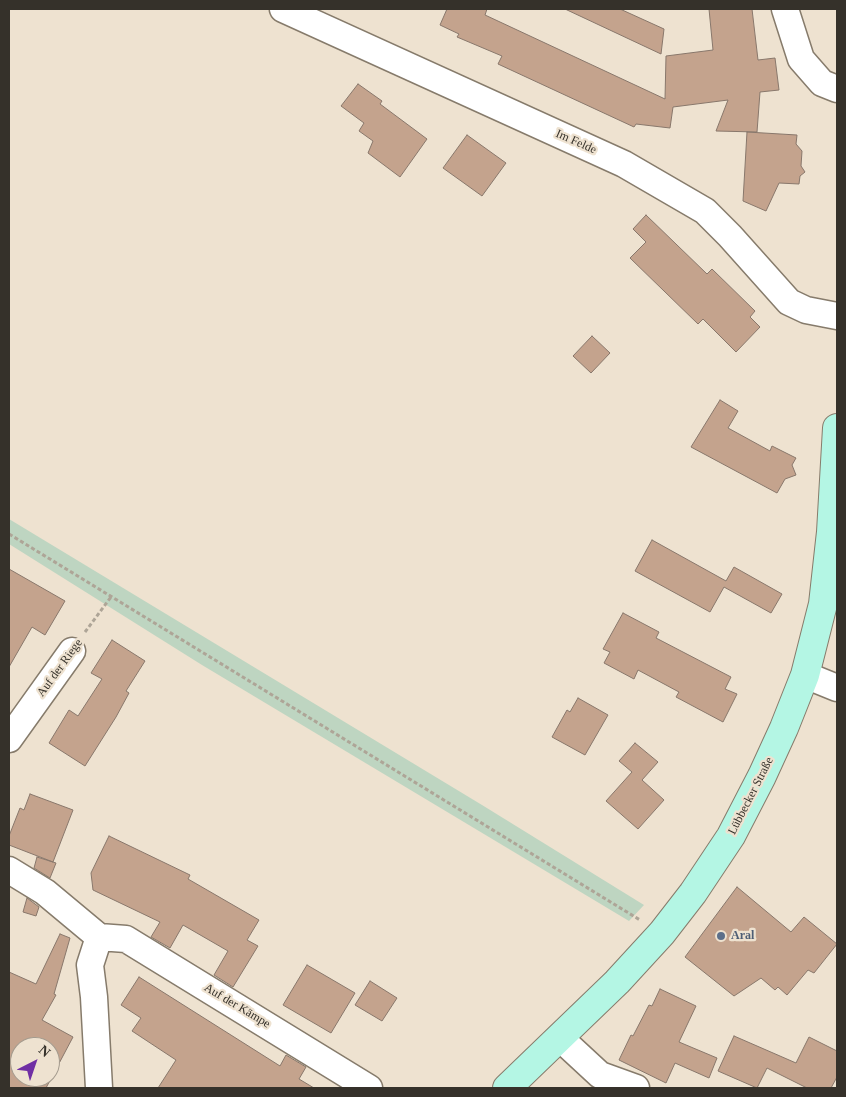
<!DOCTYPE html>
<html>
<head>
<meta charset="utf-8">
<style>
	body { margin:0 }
	#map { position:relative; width:846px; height:1097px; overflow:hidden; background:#eee2d0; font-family:Georgia,serif }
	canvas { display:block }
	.frame { position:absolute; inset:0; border:10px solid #35312a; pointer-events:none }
	.north { position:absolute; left:10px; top:1037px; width:50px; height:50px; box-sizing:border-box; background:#eee2d0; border:1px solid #a49b8e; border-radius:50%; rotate:41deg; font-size:14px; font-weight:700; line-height:20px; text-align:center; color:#35312a }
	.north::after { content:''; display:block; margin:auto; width:18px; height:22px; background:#702fa4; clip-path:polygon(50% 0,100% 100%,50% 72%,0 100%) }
</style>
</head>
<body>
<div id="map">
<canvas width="846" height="1097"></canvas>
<div class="frame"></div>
<div class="north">N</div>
</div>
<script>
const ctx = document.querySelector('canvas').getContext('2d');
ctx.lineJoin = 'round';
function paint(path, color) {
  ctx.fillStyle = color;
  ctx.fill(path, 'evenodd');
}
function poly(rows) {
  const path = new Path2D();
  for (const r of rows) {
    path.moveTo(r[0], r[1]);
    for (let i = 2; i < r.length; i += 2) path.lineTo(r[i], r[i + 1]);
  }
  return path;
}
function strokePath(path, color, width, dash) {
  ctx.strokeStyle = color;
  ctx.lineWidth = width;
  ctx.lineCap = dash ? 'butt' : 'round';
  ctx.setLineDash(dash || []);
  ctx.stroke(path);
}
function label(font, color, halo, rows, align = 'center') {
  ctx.font = font + ' Georgia,serif';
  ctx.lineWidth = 4.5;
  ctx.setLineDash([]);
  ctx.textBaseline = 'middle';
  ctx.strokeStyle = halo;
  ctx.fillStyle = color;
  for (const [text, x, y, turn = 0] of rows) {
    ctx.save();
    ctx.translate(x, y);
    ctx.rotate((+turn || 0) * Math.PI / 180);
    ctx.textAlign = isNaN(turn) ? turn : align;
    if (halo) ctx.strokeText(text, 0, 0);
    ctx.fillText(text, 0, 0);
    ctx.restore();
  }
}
const green = poly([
	[9,519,482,805,644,905,629,921,202,665,9,544]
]);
const building = poly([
	[447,9,487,9,485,15,665,99,666,56,713,50,709,9,752,9,758,60,775,58,779,90,760,92,757,132,716,131,728,100,673,107,670,128,636,124,634,127,498,64,502,56,457,37,459,34,440,25,447,9],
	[565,9,620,9,664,29,661,54,565,9],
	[358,84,382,101,380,104,427,139,400,177,368,153,373,141,359,131,364,123,341,106,358,84],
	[747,132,797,135,796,144,802,151,801,166,805,172,800,176,799,184,779,183,766,211,743,201,747,132],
	[467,135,506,163,482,196,443,168,467,135],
	[646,215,707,274,712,269,755,311,750,317,760,327,736,352,703,319,698,324,630,258,646,242,633,229,646,215],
	[592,336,610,353,591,373,573,356,592,336],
	[720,400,738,411,728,428,770,451,772,446,796,458,792,465,796,475,785,479,777,493,691,447,720,400],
	[652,540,726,581,734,567,782,594,771,613,724,587,710,612,635,571,652,540],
	[9,569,65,601,45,635,32,627,9,667,9,569],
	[623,613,659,632,656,638,731,677,725,689,737,694,723,722,676,697,679,692,638,670,634,679,604,663,610,652,603,649,623,613],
	[112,640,145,661,126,691,129,693,116,717,85,766,49,743,69,710,78,716,102,679,91,673,112,640],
	[578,698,608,715,585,755,552,737,567,710,570,712,578,698],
	[635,743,658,762,642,780,664,800,638,829,606,801,632,772,619,761,635,743],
	[30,794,73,810,53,862,9,845,9,836,20,808,24,810,30,794],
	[109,836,190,875,188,879,259,920,247,940,258,946,233,987,214,975,228,951,183,925,170,948,151,937,160,922,93,890,91,873,109,836],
	[37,857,56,863,50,878,34,868,37,857],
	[737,887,791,932,804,917,837,944,814,973,808,970,787,995,778,987,775,990,761,978,734,996,685,957,737,887],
	[27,898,39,907,36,916,23,912,27,898],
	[60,934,70,938,54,994,56,995,42,1020,73,1037,46,1088,9,1088,9,972,36,984,60,934],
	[20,1047,50,1047,50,1077,20,1077,20,1047],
	[307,965,355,993,331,1033,283,1005,307,965],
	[139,977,280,1066,286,1055,306,1067,299,1079,314,1088,158,1088,176,1060,132,1031,141,1018,121,1005,139,977],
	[370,981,397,998,382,1021,355,1005,370,981],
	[660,989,696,1006,679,1042,717,1058,709,1078,675,1063,666,1083,619,1060,631,1035,633,1036,649,1005,652,1006,660,989],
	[734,1036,796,1063,809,1037,837,1051,837,1077,831,1088,807,1088,767,1068,757,1088,718,1071,734,1036]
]);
const path = poly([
	[9,534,640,920],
	[85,632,111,597]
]);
const street = poly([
	[283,9,624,164,705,211,730,236,789,302,806,310,837,316],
	[785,9,801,59,822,83,837,89],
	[805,675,837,688],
	[9,739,72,651],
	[9,870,45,892,99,937,126,939,369,1088],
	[560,1038,600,1075,636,1088],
	[99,1088,94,997,90,965,99,937]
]);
const secondary = poly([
	[507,1088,617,982,662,933,693,893,731,836,762,776,784,728,805,675,823,604,831,532,837,428]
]);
const markers = [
	[721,936,5,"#5c6f8a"]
];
const streetNames = [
	["Im Felde",576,142,24],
	["Auf der Riege",60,668,-54],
	["Lübbecker Straße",751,796,-63],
	["Auf der Kämpe",237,1006,31]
];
const serviceNames = [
	["Aral",731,936]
];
paint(green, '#bed5c1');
paint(building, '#c4a38d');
strokePath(building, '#88776b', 1);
strokePath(street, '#867b6b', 29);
strokePath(secondary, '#867b6b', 30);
strokePath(path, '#aea597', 3, [4, 2.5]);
strokePath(street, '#fff', 26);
strokePath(secondary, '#b4f6e4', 28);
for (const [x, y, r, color] of markers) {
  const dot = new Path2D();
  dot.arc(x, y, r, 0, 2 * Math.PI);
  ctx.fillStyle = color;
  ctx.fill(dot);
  strokePath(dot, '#eee2d0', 2);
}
label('12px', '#35312a', '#eee2d0', streetNames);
label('bold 12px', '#4e5e75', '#eee2d0', serviceNames, 'left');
</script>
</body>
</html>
